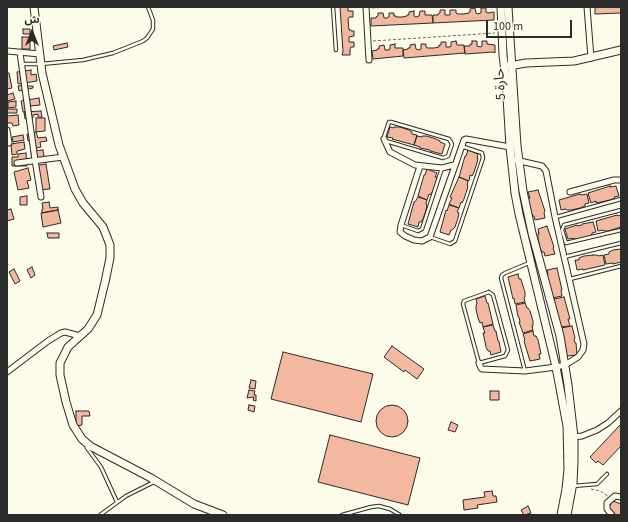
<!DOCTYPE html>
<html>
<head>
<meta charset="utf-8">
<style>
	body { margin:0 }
	#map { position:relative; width:628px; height:522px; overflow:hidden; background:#fdfbea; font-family:"Source Sans 3","Noto Sans Arabic",sans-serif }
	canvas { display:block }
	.frame { position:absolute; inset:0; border:8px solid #2b2b2b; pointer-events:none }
	.north { position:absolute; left:12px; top:12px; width:40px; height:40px; -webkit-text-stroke:3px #fdfbea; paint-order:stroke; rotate:0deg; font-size:11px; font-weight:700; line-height:16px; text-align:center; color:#2b2b2b }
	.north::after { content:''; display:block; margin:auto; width:14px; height:18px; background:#2b2b2b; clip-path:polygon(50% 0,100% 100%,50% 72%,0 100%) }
	.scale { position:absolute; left:486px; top:20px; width:86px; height:18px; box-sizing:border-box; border:2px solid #2b2b2b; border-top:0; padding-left:5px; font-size:12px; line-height:14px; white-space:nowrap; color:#2b2b2b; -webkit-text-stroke:3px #fdfbea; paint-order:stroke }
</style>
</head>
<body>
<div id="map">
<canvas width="628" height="522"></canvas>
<div class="frame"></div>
<div class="north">ش</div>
<div class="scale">100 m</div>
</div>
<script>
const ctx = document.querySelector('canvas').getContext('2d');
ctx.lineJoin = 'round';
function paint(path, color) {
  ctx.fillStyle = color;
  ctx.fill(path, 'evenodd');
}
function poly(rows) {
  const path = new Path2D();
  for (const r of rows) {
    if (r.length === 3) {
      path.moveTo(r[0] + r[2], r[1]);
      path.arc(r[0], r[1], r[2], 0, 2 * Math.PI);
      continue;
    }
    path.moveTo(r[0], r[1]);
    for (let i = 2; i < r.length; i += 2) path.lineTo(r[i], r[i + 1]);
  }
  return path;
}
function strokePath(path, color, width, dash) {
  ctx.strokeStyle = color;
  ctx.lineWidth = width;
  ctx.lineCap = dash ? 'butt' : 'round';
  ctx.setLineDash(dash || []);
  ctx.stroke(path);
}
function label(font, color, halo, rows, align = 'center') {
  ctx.font = font + ' "Source Sans 3","Noto Sans Arabic",sans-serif';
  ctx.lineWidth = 3;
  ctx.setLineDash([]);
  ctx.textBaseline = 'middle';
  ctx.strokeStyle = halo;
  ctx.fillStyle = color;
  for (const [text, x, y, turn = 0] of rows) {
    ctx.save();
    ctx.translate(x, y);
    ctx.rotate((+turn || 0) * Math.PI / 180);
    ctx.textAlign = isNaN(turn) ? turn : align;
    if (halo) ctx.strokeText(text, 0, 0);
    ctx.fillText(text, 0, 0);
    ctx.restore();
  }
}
const building = poly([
	[340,7,348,7,348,11,353,11,353,17,349,17,348,19,349,30,351,30,351,31,354,31,354,36,349,37,349,42,354,42,354,47,351,47,350,49,350,55,342,55,343,52,340,7],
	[595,7,621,7,621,13,595,14,595,7],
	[475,8,476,13,477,14,481,13,481,8,486,8,486,12,488,13,494,12,494,20,433,23,433,15,438,15,438,14,440,13,440,10,445,10,445,15,450,15,450,10,456,10,456,13,458,14,463,14,469,13,469,12,470,12,470,9,475,8],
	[414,11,414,16,416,17,419,16,420,11,425,11,425,15,432,15,433,23,371,26,371,18,376,18,376,17,378,16,378,13,383,13,384,18,387,18,389,17,389,13,394,13,394,16,396,16,396,17,402,17,407,16,407,15,409,15,409,12,414,11],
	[23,29,30,29,30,34,23,34,23,29],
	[22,37,30,37,30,49,22,49,22,37],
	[456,41,457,45,464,45,465,53,404,58,403,50,408,49,408,48,410,48,410,45,415,44,416,49,419,50,421,49,421,44,426,44,426,47,428,48,434,48,439,47,439,45,441,45,441,42,446,42,446,47,450,47,451,46,451,42,456,41],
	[472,41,477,41,477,46,481,47,482,46,482,41,487,41,487,44,495,45,495,53,493,52,465,54,464,46,470,46,470,44,472,44,472,41],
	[67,43,68,47,54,50,53,46,67,43],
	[395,44,395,48,403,48,403,56,373,59,372,51,377,50,377,49,379,49,379,46,384,45,385,50,389,50,390,49,390,45,395,44],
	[31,70,31,75,36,74,37,81,18,84,17,72,31,70],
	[7,73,9,73,12,88,7,89,7,92,7,73],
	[25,85,26,86,33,86,33,88,19,91,18,86,25,85],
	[13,93,15,99,7,101,7,95,13,93],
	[39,98,40,105,30,106,31,111,23,112,21,101,39,98],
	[16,101,16,107,8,108,8,102,16,101],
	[7,109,17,109,17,113,7,113,7,109],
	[41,111,42,117,38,117,38,114,33,115,33,118,25,119,24,112,41,111],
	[18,115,19,125,13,126,12,123,7,123,7,116,18,115],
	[36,118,45,118,45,131,36,132,36,118],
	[390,127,394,128,394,127,400,127,409,130,412,132,412,134,417,135,414,145,392,139,393,138,387,137,390,127],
	[36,132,38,138,46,137,47,141,40,142,41,147,31,149,30,143,33,142,33,140,28,141,27,134,36,132],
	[23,135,24,140,13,142,12,137,23,135],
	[417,136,422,137,422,136,427,136,436,139,440,141,440,142,445,144,442,154,430,151,430,150,420,148,420,147,414,145,417,136],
	[24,142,25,149,17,151,17,154,12,155,11,144,24,142],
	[43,150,44,157,32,163,31,151,43,150],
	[468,150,478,154,477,158,478,158,477,163,474,172,472,176,470,175,469,181,459,177,465,156,466,156,468,150],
	[26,153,27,166,12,166,12,157,18,157,18,154,26,153],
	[46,164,50,189,37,190,34,166,46,164],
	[28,168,31,180,27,181,29,188,18,190,14,172,28,168],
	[427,169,437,173,435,177,437,177,436,182,433,191,430,195,429,194,427,200,418,196,424,175,425,175,427,169],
	[459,177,468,181,467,185,468,185,467,190,464,199,462,203,461,202,459,208,449,204,452,198,450,197,459,177],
	[610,186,610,187,616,186,619,196,614,197,615,198,610,200,601,202,596,203,596,201,591,203,588,193,610,186],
	[538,190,545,211,544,212,545,218,535,220,534,216,533,216,531,212,528,202,528,198,530,198,528,192,538,190],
	[580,194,581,195,587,194,589,203,585,204,585,206,580,208,571,210,567,210,566,209,561,210,559,200,580,194],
	[27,196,27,205,20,205,20,197,27,196],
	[418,197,427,200,426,204,427,205,426,210,423,219,421,222,419,222,418,227,408,224,414,202,415,202,418,197],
	[49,202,50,208,58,207,58,210,42,213,42,209,43,209,42,203,49,202],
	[449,205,459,208,457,212,459,213,458,218,455,227,452,230,451,230,449,235,440,232,446,210,447,211,449,205],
	[11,209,14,219,7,221,7,210,11,209],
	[58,210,61,223,43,227,41,213,58,210],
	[617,215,618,216,621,215,621,227,608,231,604,231,603,230,598,231,596,221,617,215],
	[593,222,596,232,592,233,592,235,587,237,578,239,574,239,573,238,568,239,565,229,577,225,577,226,582,225,582,224,593,222],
	[547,226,554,247,553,248,555,254,545,256,544,252,542,252,540,248,538,238,538,234,539,234,538,229,547,226],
	[47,233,59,233,59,238,48,238,47,233],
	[621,249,621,262,613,264,613,263,606,264,604,255,609,254,609,252,613,250,621,249],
	[593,255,597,255,598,256,603,255,605,265,583,270,583,269,577,270,575,260,579,260,579,258,584,256,593,255],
	[32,267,35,275,31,278,27,270,32,267],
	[557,268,562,290,561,290,562,296,552,298,547,276,548,275,547,270,557,268],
	[14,269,20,281,15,284,9,272,14,269],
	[518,274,519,279,521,279,522,283,525,292,525,297,524,298,525,302,515,304,514,298,513,299,508,277,518,274],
	[485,296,487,303,488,303,493,324,483,327,482,322,480,323,478,318,476,309,476,305,477,304,476,299,485,296],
	[564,297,570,319,568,319,570,326,560,327,554,305,555,305,554,299,564,297],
	[525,303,527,308,528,308,530,311,533,321,533,326,532,326,533,330,523,333,519,322,520,322,519,317,518,317,516,305,525,303],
	[493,325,495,331,496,331,498,341,499,341,501,352,491,355,490,351,488,351,486,347,484,337,483,333,485,333,483,327,493,325],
	[572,326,575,338,574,339,575,343,576,343,577,355,567,356,561,328,572,326],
	[533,331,534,336,536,336,538,340,540,349,541,354,539,354,540,359,530,361,524,341,525,340,523,334,533,331],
	[392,346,424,369,417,379,405,370,404,372,384,357,392,346],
	[283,352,373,374,361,422,271,399,283,352],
	[251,380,256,381,255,389,249,388,251,380],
	[249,390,255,391,254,395,256,395,256,401,253,400,254,397,247,398,249,390],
	[490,391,499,391,499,400,490,400,490,391],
	[392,421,16],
	[249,405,255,406,254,412,248,410,249,405],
	[76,411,89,411,90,416,82,416,82,425,76,426,76,411],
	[451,422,458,425,455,432,448,430,451,422],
	[621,424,621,446,603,465,598,461,596,463,590,457,621,424],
	[330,435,420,458,408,505,318,482,330,435],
	[492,491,493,496,496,496,497,502,477,505,478,508,464,510,463,500,485,497,484,492,492,491],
	[613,501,621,504,621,515,614,515,607,510,613,501],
	[528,506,531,513,524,515,521,510,528,506]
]);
const path = poly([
	[372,8,395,7],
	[373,41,495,33],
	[591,489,600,491,608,496]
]);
const lane = poly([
	[333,7,336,50],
	[22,64,41,64,83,60,113,53,143,41,147,38,153,29,153,20,148,7],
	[389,122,391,122,449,139,452,144,448,156,443,158,386,141,384,137,389,122],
	[556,217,621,199],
	[401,225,418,231,422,229,442,168],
	[430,237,450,244,455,241,483,158,482,153,461,146],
	[566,243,562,230,564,225,621,210],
	[566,243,621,230],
	[564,257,621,243],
	[570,279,621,266],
	[489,292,493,295,508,350,505,356,479,363,463,304,464,301,489,292],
	[525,371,501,278,502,275,505,273,529,263],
	[86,445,87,448,101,467,117,502],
	[573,486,597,484,607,474],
	[100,515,126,496,154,482],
	[342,515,371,507,379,506,390,509,400,515]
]);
const street = poly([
	[366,7,369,60],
	[587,7,591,58],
	[7,51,40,54],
	[20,53,35,160,41,197],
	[7,130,9,143],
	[384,139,390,152,415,165,442,168,454,165],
	[17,163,63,157],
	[420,166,401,225,400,232,405,236,414,240,422,241,430,237,464,140,466,139,510,147],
	[570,192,614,180,621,180],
	[479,363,481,368,482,369,525,371,556,367,565,365,578,357,583,350,584,344,555,217,546,171,542,166,511,159],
	[7,372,48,341,61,333,65,332,80,336],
	[572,437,582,436,597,430,608,423,621,411],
	[612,515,607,509,607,503,615,496,621,497]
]);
const secondary = poly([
	[34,7,42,73,59,145,75,189,83,203,103,227,110,245,110,258,105,282,97,315,88,329,68,347,60,363,60,375,66,402,73,425,82,439,90,446,151,478,194,504,223,515],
	[501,7,503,55,506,80,510,147,515,193,519,214,556,367,567,426,568,469,566,489,561,515],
	[508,7,517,146,523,191,532,233,560,336,568,385,574,437,574,461,573,483,567,515],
	[509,66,526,63,574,61,621,50]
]);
const streetNames = [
	["حارة 5",501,84,-93]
];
paint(building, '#f2b8a0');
strokePath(building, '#2b2b2b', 1);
strokePath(lane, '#2b2b2b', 4.5);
strokePath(street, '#2b2b2b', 7);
strokePath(secondary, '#2b2b2b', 9);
strokePath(path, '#6a6964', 1, [3, 2]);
strokePath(lane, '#fdfbea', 2.5);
strokePath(street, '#fdfbea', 5);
strokePath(secondary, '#fdfbea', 7);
label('14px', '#2b2b2b', '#fdfbea', streetNames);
</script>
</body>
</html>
